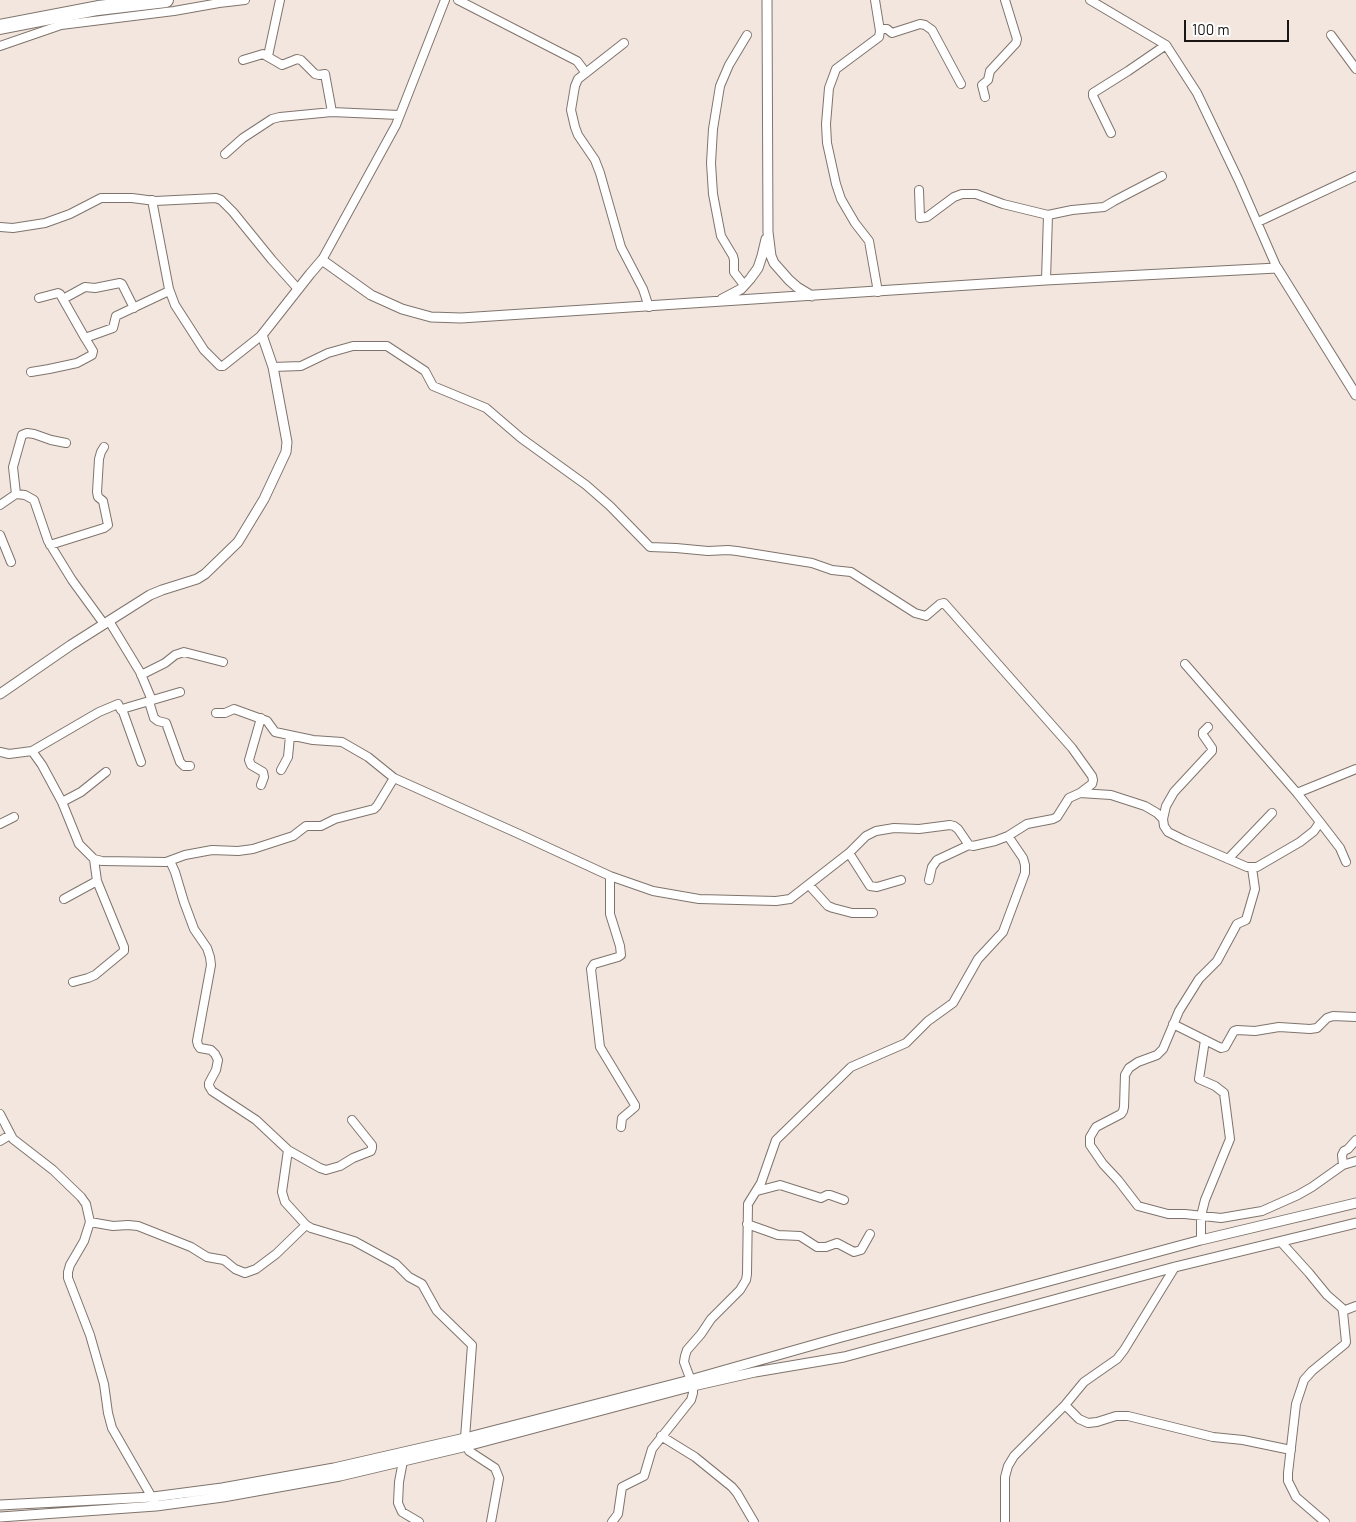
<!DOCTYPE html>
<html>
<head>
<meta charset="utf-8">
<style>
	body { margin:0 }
	#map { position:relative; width:1356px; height:1522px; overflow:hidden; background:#f3e6de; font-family:Barlow,sans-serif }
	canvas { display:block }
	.scale { position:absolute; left:1184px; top:20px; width:105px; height:22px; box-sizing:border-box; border:2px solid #1a1613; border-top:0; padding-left:6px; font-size:15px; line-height:18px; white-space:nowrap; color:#1a1613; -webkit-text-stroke:4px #fff; paint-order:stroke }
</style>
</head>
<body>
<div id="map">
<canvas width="1356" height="1522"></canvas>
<div class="scale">100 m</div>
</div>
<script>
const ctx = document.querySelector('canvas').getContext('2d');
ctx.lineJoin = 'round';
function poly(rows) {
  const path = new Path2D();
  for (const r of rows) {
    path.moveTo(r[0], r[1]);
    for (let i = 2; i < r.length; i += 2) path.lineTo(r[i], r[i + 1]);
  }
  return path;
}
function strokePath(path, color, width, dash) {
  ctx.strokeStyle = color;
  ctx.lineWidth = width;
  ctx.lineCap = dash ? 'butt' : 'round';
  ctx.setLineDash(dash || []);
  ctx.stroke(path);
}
const minor = poly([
	[458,0,577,61,586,73],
	[875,0,880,31,879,37,836,69,829,88,826,124,827,143,836,184,841,199,855,223,869,241,878,292],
	[1090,0,1166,45,1197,93,1239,181,1277,268],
	[880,29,887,29,892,33,920,24,925,25,932,30,961,84],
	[1331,35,1356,69],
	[624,43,578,79,575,86,571,110,575,127,578,135,595,160,600,173,621,247,643,289,649,307],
	[0,46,61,25,174,11,219,3,245,0],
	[268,56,280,0],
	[243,60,263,54,282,65,297,59,301,60,315,74,319,75,325,74,332,112,399,115],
	[985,97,982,85,988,80,990,71,1016,43,1017,39,1005,0],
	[1111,133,1093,96,1093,93,1128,71,1166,45],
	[225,154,243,138,272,119,280,117,332,112],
	[919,190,920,218,927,217,954,197,962,194,976,194,1003,204,1048,215,1072,210,1104,207,1114,201,1162,176],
	[152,200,169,289,175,305,204,350,220,366,223,366,262,335],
	[1258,222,1356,176],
	[0,227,13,228,45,223,70,214,101,198,132,198,155,201,216,198,221,200,233,212,272,260,298,289],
	[322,260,396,125,445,0],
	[1046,280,1048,215],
	[744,285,734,272,734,260,733,256,721,236,713,194,711,163,713,129,720,86,729,65,747,35],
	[39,298,58,293,60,294,85,338],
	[63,299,85,287,95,288,120,283,122,284,134,308],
	[31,372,49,369,77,363,92,355,93,351,85,338,113,328,116,316,169,291],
	[16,494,13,467,22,435,27,433,34,434,51,440,66,443],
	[0,505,16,494,25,495,34,500,48,541,72,580,104,624],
	[0,535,11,562],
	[50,545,104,528,108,525,103,501,98,497,97,492,99,459,101,452,104,447],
	[109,621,140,672,151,698,150,705,154,718,158,721,166,723,180,762,184,766,190,766],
	[1185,664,1297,793,1320,822,1314,831,1300,842,1257,867,1247,867,1184,840,1168,832,1164,826,1163,819,1166,806,1174,792,1212,751,1212,748,1203,735,1203,732,1208,727],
	[141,675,165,663,175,655,184,652,223,662],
	[216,713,225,713,234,709,267,721,275,732,313,740,342,742,368,757,394,778,519,834,610,876,653,891,699,899,776,901,790,899,849,853,866,836,876,831,894,828,919,829,950,825,954,826,958,829,969,845,973,846,995,841,1008,836,1027,824,1053,819,1057,817,1069,798,1080,793,1092,784,1093,780,1092,776,1072,748,944,603,940,604,926,616,915,613,851,572,832,570,812,563,737,551,728,550,708,551,676,548,650,547,610,506,586,485,521,438,486,408,433,386,425,371,387,346,353,346,328,353,301,366,273,367],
	[261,718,249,760,251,765,263,772,264,777,261,785],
	[32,751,42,765,62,802,79,844,94,859,102,861,166,862,185,855,212,850,238,851,253,849,293,836,306,826,321,826,335,819,374,809,377,806,394,778],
	[0,752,9,754,32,751,99,712,118,704,121,710],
	[141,762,122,709,180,692],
	[281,770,288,757,290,736],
	[1080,793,1111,795,1145,806,1157,813,1163,819],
	[1297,793,1356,769],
	[62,802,81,792,106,772],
	[1320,822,1340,848,1346,862],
	[0,824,14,817],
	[849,853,870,886,877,887,901,880],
	[1228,859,1272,813],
	[170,861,175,872,184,902,194,929,207,948,210,957,211,965,197,1041,198,1045,200,1048,211,1050,215,1054,218,1060,216,1070,209,1083,209,1086,212,1091,256,1120,288,1150,320,1168,326,1170,340,1166,353,1158,371,1151,372,1148,372,1145,352,1120],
	[1252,868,1255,889,1246,920,1237,924,1217,961,1199,979,1179,1011,1163,1049,1157,1055,1138,1062,1129,1068,1125,1075,1124,1107,1123,1111,1121,1114,1096,1127,1090,1137,1090,1145,1103,1164,1118,1180,1138,1206,1168,1214,1185,1214,1221,1218,1262,1211,1298,1195,1312,1187,1343,1165,1356,1161],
	[610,876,610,914,620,946,621,955,618,957,594,964,591,969,600,1047,635,1105,635,1107,622,1118,621,1127],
	[929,880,932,867,937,860,969,845],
	[809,885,828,906,833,908,852,913,873,913],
	[64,899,97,881],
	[73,982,88,978,95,975,124,951,124,947,97,881,94,859],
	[1173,1024,1221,1048,1225,1047,1234,1031,1237,1030,1255,1031,1279,1027,1310,1029,1317,1028,1327,1018,1333,1016,1356,1017],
	[0,1114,13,1139,53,1170,81,1197,86,1204,90,1222,84,1241,70,1265,68,1272,68,1278,90,1335,104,1384,108,1413,112,1428,154,1501],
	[0,1141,10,1135],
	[288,1150,282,1192,285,1202,306,1225,311,1228,354,1241,396,1264,409,1277,422,1284,437,1311,472,1345,465,1438,469,1451,495,1468,499,1478,491,1522],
	[1343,1165,1342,1155,1344,1151,1348,1149,1356,1140],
	[757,1191,780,1185,821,1198,827,1195,830,1195,844,1200],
	[90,1222,113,1226,128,1225,138,1226,191,1247,207,1257,224,1260,235,1269,245,1273,256,1269,276,1254,306,1225],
	[747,1224,778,1235,800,1236,817,1247,826,1247,837,1243,854,1252,861,1250,870,1234],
	[1201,1240,1201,1216,1205,1200,1230,1139,1224,1093,1215,1086,1199,1079,1205,1040],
	[1281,1242,1309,1273,1327,1295,1342,1308,1343,1312,1346,1342,1345,1344,1312,1371,1304,1380,1296,1404,1288,1473,1288,1481,1296,1497,1325,1522],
	[1343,1311,1356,1306],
	[1065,1405,1079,1419,1088,1423,1097,1422,1116,1416,1128,1416,1213,1437,1243,1440,1291,1450],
	[661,1436,695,1457,732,1487,737,1493,754,1522],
	[403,1461,399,1482,398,1503,402,1512,419,1522],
	[612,1522,618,1514,622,1487,644,1476,652,1449,691,1400,693,1393,693,1386,684,1362,685,1356,687,1350,701,1334,711,1319,740,1290,746,1280,747,1274,748,1204,761,1183,776,1140,851,1067,906,1043,928,1021,953,1003,978,959,1003,932,1025,873,1025,865,1023,858,1008,836],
	[1005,1522,1005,1477,1008,1466,1014,1456,1065,1405,1084,1382,1117,1359,1124,1350,1175,1267]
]);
const tertiary = poly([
	[767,0,768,232,771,256,774,263,789,280,797,287,812,296],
	[722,299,741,289,750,279,758,268,762,256,766,239],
	[0,694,71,645,150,595,162,590,197,579,205,574,238,542,264,499,286,452,287,442,273,367,262,335,310,274,322,260,371,295,402,309,431,317,461,318,1046,280,1277,268,1356,395],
	[0,1505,153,1497,222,1488,334,1468,465,1438,690,1380,838,1338,1201,1240,1356,1203],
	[0,1517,156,1506,223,1497,340,1476,467,1446,693,1386,755,1372,844,1357,1175,1267,1356,1223]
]);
const motorway = poly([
	[0,27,98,8,166,0]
]);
strokePath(minor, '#7f746d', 10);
strokePath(tertiary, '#7f746d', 11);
strokePath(motorway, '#7f746d', 16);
strokePath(minor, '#fff', 8);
strokePath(tertiary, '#fff', 9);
strokePath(motorway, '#fff', 14);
</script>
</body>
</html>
